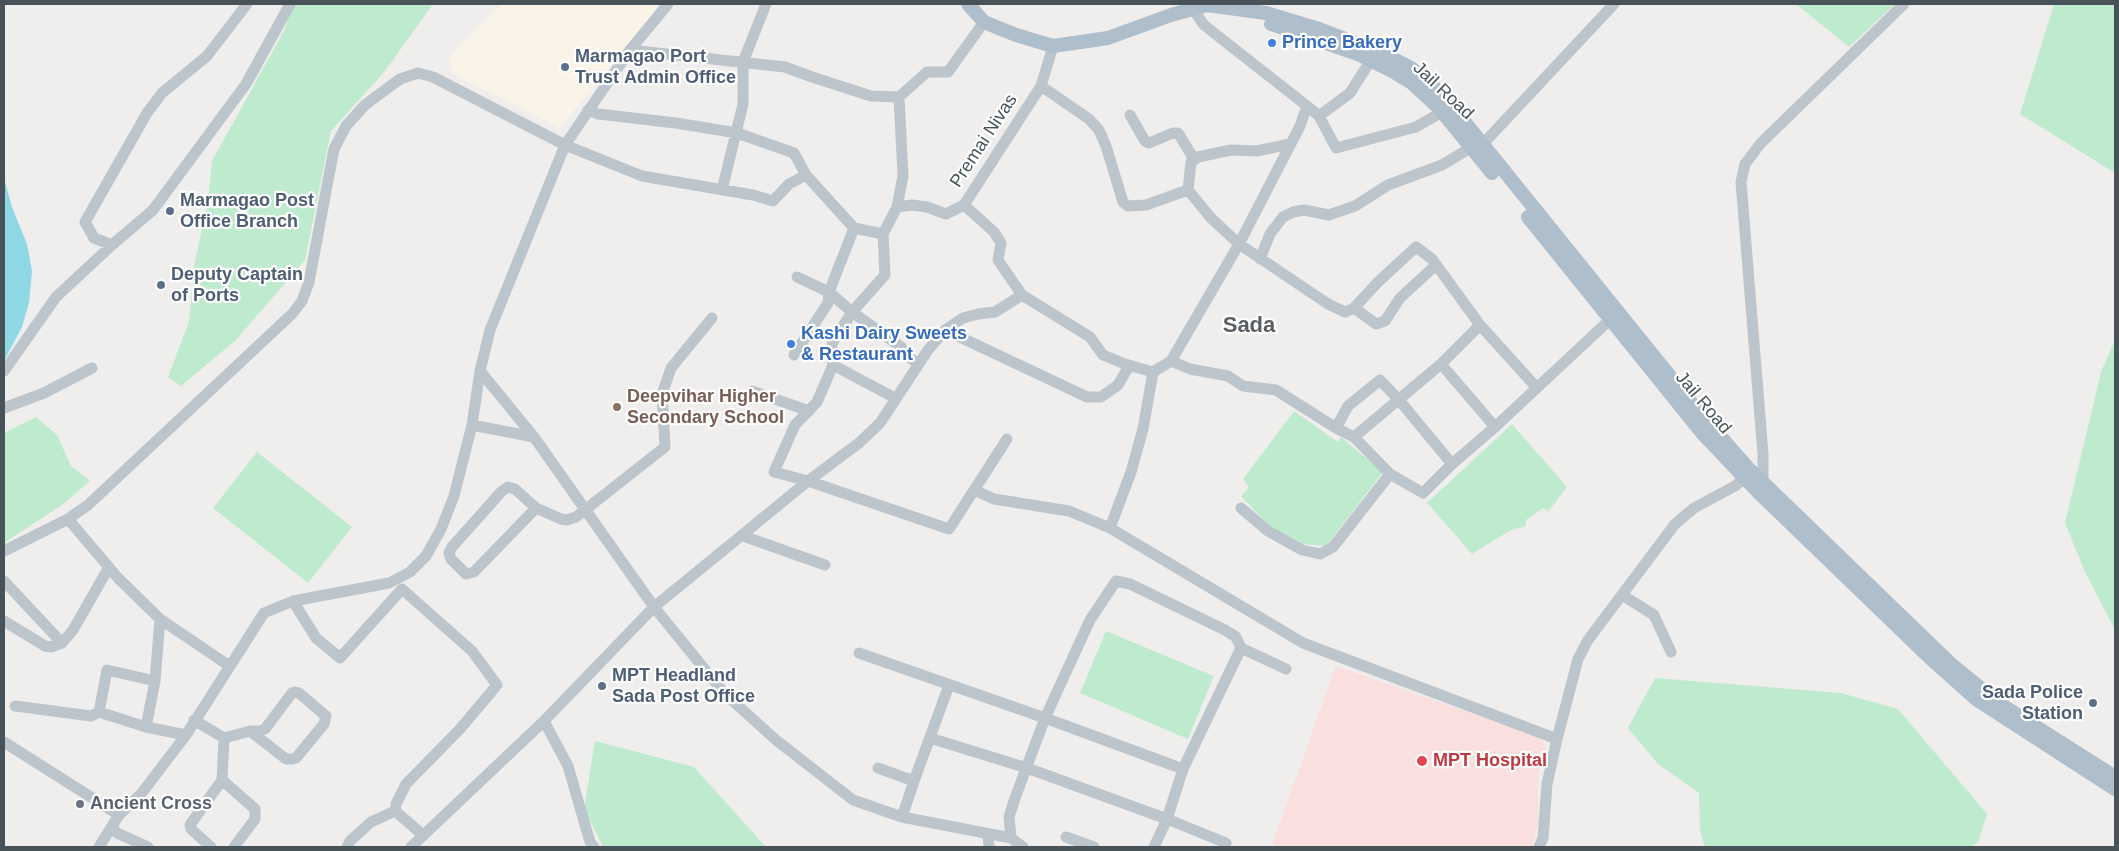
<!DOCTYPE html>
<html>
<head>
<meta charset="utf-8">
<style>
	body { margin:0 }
	#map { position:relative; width:2119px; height:851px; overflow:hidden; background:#f0eded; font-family:Arial,sans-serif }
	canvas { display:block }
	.frame { position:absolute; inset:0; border:5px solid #475259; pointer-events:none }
</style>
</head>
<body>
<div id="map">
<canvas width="2119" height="851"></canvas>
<div class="frame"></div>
</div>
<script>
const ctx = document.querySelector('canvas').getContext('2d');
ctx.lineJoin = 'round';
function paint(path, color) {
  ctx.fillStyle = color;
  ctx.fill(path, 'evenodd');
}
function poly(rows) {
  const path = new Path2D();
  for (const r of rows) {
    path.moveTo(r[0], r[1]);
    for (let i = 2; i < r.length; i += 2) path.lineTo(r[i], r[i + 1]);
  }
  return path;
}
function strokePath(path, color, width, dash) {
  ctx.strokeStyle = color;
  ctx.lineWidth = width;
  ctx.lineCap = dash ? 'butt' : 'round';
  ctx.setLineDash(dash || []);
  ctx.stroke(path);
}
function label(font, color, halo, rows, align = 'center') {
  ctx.font = font + ' Arial,sans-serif';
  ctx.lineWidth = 4.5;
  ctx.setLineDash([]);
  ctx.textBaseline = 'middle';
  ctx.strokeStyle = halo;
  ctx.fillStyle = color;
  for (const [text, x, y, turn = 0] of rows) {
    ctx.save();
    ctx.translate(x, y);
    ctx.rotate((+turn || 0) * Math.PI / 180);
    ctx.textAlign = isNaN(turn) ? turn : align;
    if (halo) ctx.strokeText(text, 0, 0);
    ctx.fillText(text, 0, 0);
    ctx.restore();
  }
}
const commercial = poly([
	[501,4,660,4,560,128,454,74,449,63,453,52]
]);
const medical = poly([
	[1336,666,1539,737,1546,747,1538,776,1538,823,1532,847,1276,847,1272,845]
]);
const green = poly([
	[293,4,433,4,385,71,331,131,305,260,235,341,181,386,168,377,189,322,194,266,208,202,212,161,285,29],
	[1796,4,1895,4,1849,47],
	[2054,4,2115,4,2115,173,2020,114],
	[2115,340,2115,630,2085,572,2065,523,2101,372],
	[1294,411,1338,442,1341,437,1383,472,1326,546,1300,544,1272,529,1241,496,1249,487,1243,479],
	[36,417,57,435,71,466,90,481,62,505,4,543,4,433],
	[1512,424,1567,487,1548,512,1543,508,1526,520,1526,526,1509,531,1472,554,1427,503],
	[257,452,352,527,308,583,213,508],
	[1106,631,1214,676,1188,739,1080,693],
	[1655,678,1841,693,1898,709,1987,814,1978,842,1972,847,1705,847,1700,830,1699,793,1658,764,1628,728],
	[595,741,694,767,766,847,603,847,584,809]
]);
const water = poly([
	[4,178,12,207,27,244,32,271,29,303,22,327,4,361]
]);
const minor = poly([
	[247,4,207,56,162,93,147,113,85,222,94,238,112,245,153,210,246,84,290,4],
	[668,4,630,50,565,145,490,330,480,371,534,437,654,607,724,693,776,740,853,800,902,817,1011,838,1023,847],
	[630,50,785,67,812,77,871,96,899,97,927,72,948,72,984,22],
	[1041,86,1089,119,1099,130,1106,146,1123,202,1128,206,1146,205,1188,190],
	[899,97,903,176,897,207,883,234,885,275,852,312,833,342,830,350,833,365,817,402,795,425,774,472,808,481,949,529,1007,439],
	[1307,106,1319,116,1336,148,1416,127,1442,112],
	[588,110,598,114,676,123,737,133,794,153,806,175,854,228,883,234],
	[1130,115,1145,141,1149,143,1173,133,1178,133,1194,159],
	[1319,116,1350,93,1371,60],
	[1290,144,1257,151,1231,150,1198,157,1191,162,1188,190,1211,218,1239,244,1328,304,1345,312,1354,308,1377,283,1416,247,1432,259,1480,325,1537,388],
	[1482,145,1614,4],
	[722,190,743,104,743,62,766,4],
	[897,207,912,205,927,207,946,214,964,205],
	[1260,259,1270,234,1276,226,1283,217,1293,212,1304,210,1329,215,1355,206,1388,185,1442,165,1472,147],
	[797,277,829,292,852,312,901,347,905,354,918,364],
	[1022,295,998,260,1001,243,994,232,964,205,1041,86,1053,46],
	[1354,308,1376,324,1385,321,1400,298,1436,265],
	[945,330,1087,397,1101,397,1111,390,1118,385,1129,366],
	[794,355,828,303,829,292,854,228],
	[1171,361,1190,369,1228,376,1243,386,1276,390,1336,428,1354,437,1390,474],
	[1441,364,1495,427],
	[833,365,895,398],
	[4,371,56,297,112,245],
	[752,391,809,411],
	[4,408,44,393,92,368],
	[472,425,534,437],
	[1336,428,1348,406,1380,380,1399,400,1452,464],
	[1354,437,1441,364,1480,325],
	[1761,487,1763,483,1763,454,1741,182,1745,164,1761,143,1904,4],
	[974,490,994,499,1069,511,1110,528,1303,643,1557,739],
	[536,508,515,489,508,487,502,491,452,547,449,553,451,559,466,574,474,572,536,508,561,519,567,520,576,517,665,447,662,394,671,368,712,318],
	[1241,508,1268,531,1302,550,1320,554,1333,547,1390,474,1423,493,1452,464,1495,427,1616,314],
	[68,519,118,578,160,619],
	[1110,528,1131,472,1143,429,1153,372],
	[743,536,825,565],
	[4,551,68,519,88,505,292,314,302,301,309,282,334,149,346,126,365,105,400,79,418,73,433,77,565,145,642,176,753,195,773,201,789,184,806,175],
	[4,581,62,643],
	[1622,595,1654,615,1671,652],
	[293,601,316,638,340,658,402,589,472,651,497,685,460,729,406,784,396,804,395,811],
	[4,621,45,646,51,647,62,643,73,630,109,567],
	[1241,648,1286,669],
	[859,653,1045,718,1183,769],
	[15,706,91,716,99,712,146,727,186,735],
	[99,712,107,670,155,681],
	[194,720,224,738,250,731,260,731,265,729,292,693,295,692,299,693,326,716,324,724,296,758,292,759,286,759,250,731],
	[544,721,568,766,590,842,594,847],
	[146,727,155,681,160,619,228,665],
	[930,738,1027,768,1167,819,1154,847],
	[4,742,119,815],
	[878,768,914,781,902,817],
	[222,780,255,809,255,819,234,847],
	[914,781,949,685],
	[395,811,423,835],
	[112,828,117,833,148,847],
	[988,834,989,847],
	[1066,837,1094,847],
	[1011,838,1009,817,1015,798,1045,718,1090,620,1116,581,1130,584,1225,630,1236,637,1241,648,1183,769,1167,819,1226,843,1224,847],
	[99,847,119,815,141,794,186,735,264,613,293,601,389,583,410,572,426,556,441,529,454,496,472,425,480,371],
	[211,847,191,829,190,825,222,780,224,738],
	[347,847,350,841,371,822,395,811],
	[411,847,544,721,654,607,808,481,859,443,880,423,928,350,945,330,963,318,978,314,995,312,1022,295,1090,337,1103,355,1125,364,1153,372,1171,361,1239,244,1300,126,1307,106,1204,25,1192,8],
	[1539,847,1543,838,1547,784,1557,739,1578,659,1588,640,1675,524,1694,508,1735,486,1750,473]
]);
const major = poly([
	[968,4,984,22,1016,35,1053,46,1108,38,1171,15,1207,5,1266,13,1319,29,1382,53,1411,68,1435,88,1463,120,1702,416,1748,468,1952,665,2000,704,2115,777],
	[1271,24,1360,55,1394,72,1412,83,1439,108,1492,173],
	[1528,217,1703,434,1758,492,1929,657,1976,699,2115,789]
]);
const markers = [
	[1272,43,5,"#3f7fe0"],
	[565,67,5,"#5c6f8a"],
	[170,211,5,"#5c6f8a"],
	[161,285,5,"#5c6f8a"],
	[791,344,5,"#3f7fe0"],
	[617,407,5,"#8d6e63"],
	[602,686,5,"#5c6f8a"],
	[2093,703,5,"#5c6f8a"],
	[1422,761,6,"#e0444e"],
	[80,804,5,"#6b7280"]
];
const shopNames = [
	["Prince Bakery",1282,43],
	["Kashi Dairy Sweets",801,334],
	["& Restaurant",801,355]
];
const serviceNames = [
	["Marmagao Port",575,57],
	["Trust Admin Office",575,78],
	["Marmagao Post",180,201],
	["Office Branch",180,222],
	["Deputy Captain",171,275],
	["of Ports",171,296],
	["MPT Headland",612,676],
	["Sada Post Office",612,697],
	["Sada Police",2083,693,"right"],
	["Station",2083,714,"right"]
];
const streetNames = [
	["Jail Road",1443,91,43],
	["Premai Nivas",984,141,-57],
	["Jail Road",1703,403,50]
];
const educationNames = [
	["Deepvihar Higher",627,397],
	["Secondary School",627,418]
];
const healthNames = [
	["MPT Hospital",1433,761]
];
const worshipNames = [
	["Ancient Cross",90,804]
];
const districtNames = [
	["Sada",1249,326]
];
paint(commercial, '#faf3e7');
paint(medical, '#f9dfde');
paint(green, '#beebcd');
paint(water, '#8ed9e5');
strokePath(minor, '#bcc5cc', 11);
strokePath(major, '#aebecb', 14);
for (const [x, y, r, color] of markers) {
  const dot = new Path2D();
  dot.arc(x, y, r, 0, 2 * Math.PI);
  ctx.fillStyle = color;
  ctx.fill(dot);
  strokePath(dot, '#fff', 2);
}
label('bold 18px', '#366cbe', '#fff', shopNames, 'left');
label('bold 18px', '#4e5e75', '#fff', serviceNames, 'left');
label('18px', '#475259', '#fff', streetNames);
label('bold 18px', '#785e54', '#fff', educationNames, 'left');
label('bold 18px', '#be3a42', '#fff', healthNames, 'left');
label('bold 18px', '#5b616d', '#fff', worshipNames, 'left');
label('bold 22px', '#5a5e62', '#fff', districtNames);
</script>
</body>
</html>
